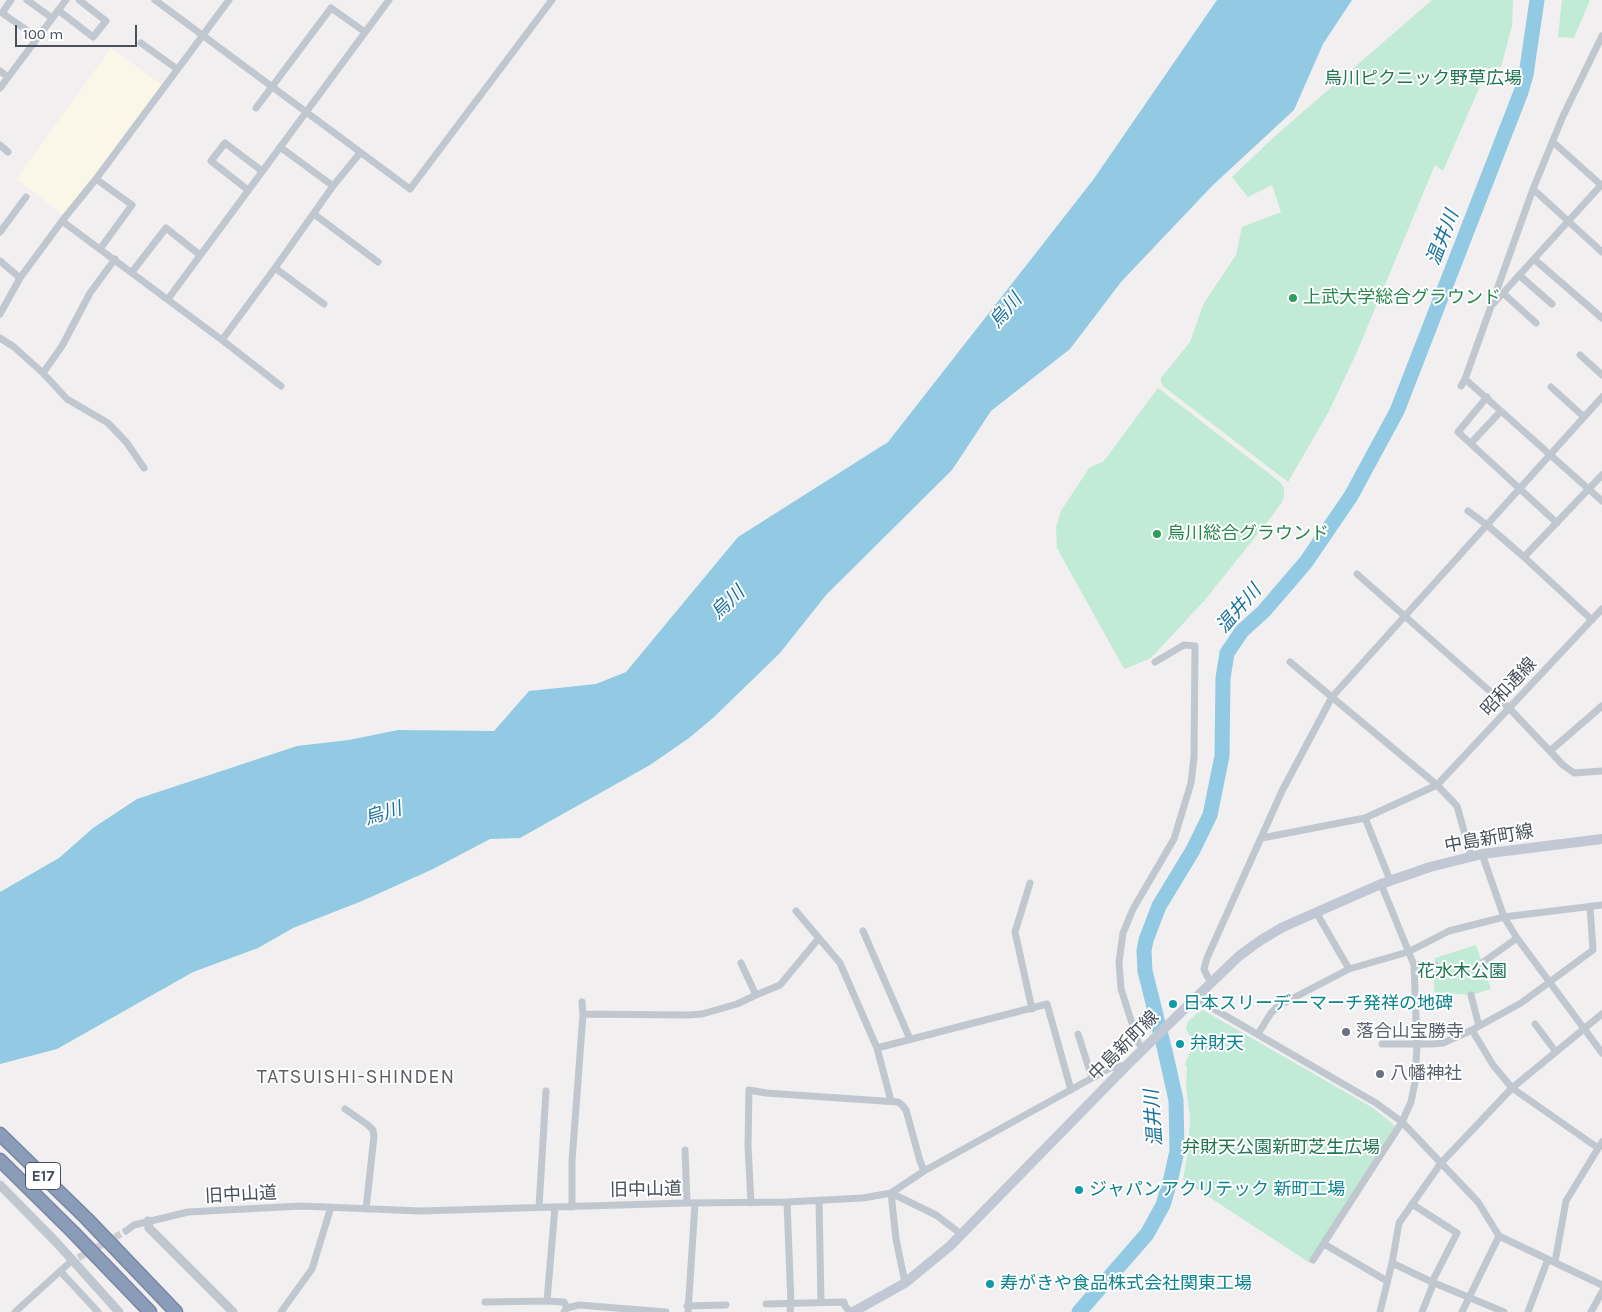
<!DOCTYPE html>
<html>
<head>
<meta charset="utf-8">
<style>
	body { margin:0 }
	#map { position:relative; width:1602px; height:1312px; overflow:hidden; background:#f1efef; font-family:Karla,sans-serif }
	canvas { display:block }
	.scale { position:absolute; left:15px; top:25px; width:122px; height:22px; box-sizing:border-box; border:2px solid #48505a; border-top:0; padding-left:6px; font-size:15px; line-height:18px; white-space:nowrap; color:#48505a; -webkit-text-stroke:4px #fff; paint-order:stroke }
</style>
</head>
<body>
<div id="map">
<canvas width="1602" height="1312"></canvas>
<div class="scale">100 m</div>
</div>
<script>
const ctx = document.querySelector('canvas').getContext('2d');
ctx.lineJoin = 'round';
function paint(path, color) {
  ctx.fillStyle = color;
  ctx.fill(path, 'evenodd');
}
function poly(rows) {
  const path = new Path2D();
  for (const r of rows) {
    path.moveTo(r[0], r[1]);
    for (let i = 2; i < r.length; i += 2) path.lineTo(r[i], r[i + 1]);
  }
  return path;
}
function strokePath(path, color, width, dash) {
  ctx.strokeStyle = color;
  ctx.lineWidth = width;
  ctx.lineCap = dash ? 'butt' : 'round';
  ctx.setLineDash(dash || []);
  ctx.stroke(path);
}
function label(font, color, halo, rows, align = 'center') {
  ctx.font = font + ' Karla,"Noto Sans JP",sans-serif';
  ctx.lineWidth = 4;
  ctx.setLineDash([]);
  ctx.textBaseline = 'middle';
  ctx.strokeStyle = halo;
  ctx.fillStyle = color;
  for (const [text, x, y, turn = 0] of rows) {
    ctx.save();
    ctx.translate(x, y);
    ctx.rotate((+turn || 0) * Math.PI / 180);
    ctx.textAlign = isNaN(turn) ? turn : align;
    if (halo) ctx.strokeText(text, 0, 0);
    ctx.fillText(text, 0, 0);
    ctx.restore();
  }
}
const commercial = poly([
	[111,48,162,85,64,215,16,179]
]);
const green = poly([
	[1432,0,1513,0,1512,26,1501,67,1493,67,1487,70,1443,171,1435,165,1356,354,1328,413,1288,482,1163,386,1161,382,1161,378,1190,342,1204,303,1236,255,1242,227,1281,212,1272,185,1248,197,1232,177,1275,136],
	[1562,0,1590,0,1574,38,1558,37],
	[1158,388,1280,482,1284,488,1284,496,1282,502,1272,516,1204,601,1151,658,1125,669,1122,665,1057,548,1056,527,1061,511,1089,468,1104,461],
	[1476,945,1491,989,1471,995,1434,992,1435,958],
	[1203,1010,1373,1108,1393,1124,1396,1128,1310,1263,1183,1180,1188,1150,1190,1118,1186,1086,1187,1067,1185,1064,1191,1050,1190,1036,1186,1029,1187,1023,1196,1014]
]);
const water = poly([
	[1217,0,1352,0,1323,44,1294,110,1212,186,1121,282,1070,349,991,411,952,470,826,595,780,653,713,718,689,738,650,765,520,838,490,839,433,869,362,901,293,928,258,948,193,972,57,1049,0,1064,0,892,59,858,93,828,137,799,297,746,349,740,398,730,494,731,529,691,596,684,626,672,738,537,888,442,1093,180]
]);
const river = poly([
	[1079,1312,1147,1234,1163,1205,1171,1178,1177,1151,1176,1100,1165,1051,1145,971,1144,951,1146,940,1159,906,1193,850,1210,815,1222,756,1223,678,1227,653,1242,631,1264,611,1306,562,1351,496,1397,411,1521,92,1526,75,1537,0]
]);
const minorTunnel = poly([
	[69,1263,126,1231]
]);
const minor = poly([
	[11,0,2,13,38,38],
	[27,0,52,18],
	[155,0,410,189,552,0],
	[58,10,93,37,106,21,79,0],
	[141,43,177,69],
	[0,71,8,77],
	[0,88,66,0],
	[256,108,331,8,365,32],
	[1553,142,1601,185],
	[0,145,8,152],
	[280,147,333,186],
	[96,179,132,205,100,249],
	[1533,189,1602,252],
	[248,190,211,161,225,143,262,171],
	[314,214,378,262],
	[62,221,222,340,275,268,333,186,360,153],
	[0,232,26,197],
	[1534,259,1602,318],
	[0,261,20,278],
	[275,268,324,304],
	[132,272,166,228,200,255],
	[1519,275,1552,304],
	[1503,293,1536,323],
	[168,299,389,0],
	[1493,304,1602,184],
	[0,314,20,278,62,221,96,179,229,0],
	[0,338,14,347,43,373,67,399,108,423,127,443,144,468],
	[222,340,281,386],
	[1580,355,1602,375],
	[43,373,62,346,90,293,115,259],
	[1465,379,1602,501],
	[1461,386,1465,379,1533,189,1563,116,1602,36],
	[1551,387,1584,417],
	[1487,397,1458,432,1557,523],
	[1471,443,1501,411],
	[1468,511,1487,525,1524,557,1592,620],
	[1524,557,1602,475],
	[1357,574,1510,709,1563,765,1574,773,1602,771],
	[1290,662,1437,785,1457,806,1471,856],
	[1550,751,1602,706],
	[1365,818,1390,880],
	[1262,838,1365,818,1437,785,1602,609],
	[1482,854,1504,917,1517,938,1602,1053],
	[1030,883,1015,932,1032,1009],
	[796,911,840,963,877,1048,891,1101],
	[1316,912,1349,969],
	[863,931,910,1039],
	[741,963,756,995],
	[1482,963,1517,938],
	[1414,965,1435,965],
	[1212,982,1207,976,1204,969,1207,958,1282,791,1332,697,1602,397],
	[1471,995,1479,1026],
	[1195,998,1376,1103,1402,1122,1478,1202,1499,1236,1602,1285],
	[583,1014,687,1015,702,1014,737,1004,756,995,780,985,819,938],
	[1535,1024,1556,1052],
	[1472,1030,1493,1065,1512,1088,1598,1148],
	[1078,1034,1092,1078],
	[1258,1034,1271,1013,1278,1006,1349,969,1408,952,1449,931,1504,917,1602,905],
	[1382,1044,1433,1044,1443,1043,1472,1030,1521,1003,1593,950,1590,906],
	[877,1048,1047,1004,1071,1090],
	[1143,1050,1138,1042,1121,989,1119,962,1123,933,1133,909,1174,839,1191,783,1194,757,1195,646,1184,645,1155,662],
	[345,1109,368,1125,373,1130,374,1136,366,1209],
	[685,1150,687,1203],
	[819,1201,821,1301],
	[787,1202,791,1303,790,1312],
	[751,1203,748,1146,749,1090,766,1093,898,1102,902,1105,906,1110,920,1161,924,1171],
	[1412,1204,1457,1233,1432,1282,1432,1287,1422,1312],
	[539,1207,546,1091],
	[572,1207,572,1161,583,1014,582,1002],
	[126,1231,134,1225,188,1212,301,1206,420,1211,687,1203,787,1202,863,1198,891,1193,924,1171,1092,1078,1110,1068,1127,1065],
	[1324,1244,1387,1281],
	[1313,1260,1402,1122,1411,1102,1415,1082,1417,1045,1414,965,1381,884],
	[1555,1262,1566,1201,1602,1142],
	[1392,1263,1432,1282,1504,1312],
	[60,1271,98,1312],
	[905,1283,896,1239,891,1193,936,1215,961,1234],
	[547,1301,555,1207],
	[485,1302,547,1301,564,1302,567,1308],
	[766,1304,844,1302,845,1306,850,1312],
	[687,1306,726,1305],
	[15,1312,68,1264],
	[281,1312,312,1269,331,1207],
	[564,1312,567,1308,579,1305,666,1312],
	[688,1312,695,1204],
	[1380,1312,1392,1263,1399,1223,1441,1163,1512,1088,1602,1014],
	[1462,1312,1499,1236],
	[1528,1312,1548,1259],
	[1591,1312,1602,1292]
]);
const tertiary = poly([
	[0,1185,57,1243,119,1312],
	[148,1221,149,1228,233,1312]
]);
const secondary = poly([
	[853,1312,905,1283,950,1246,1127,1065,1212,982,1239,956,1261,940,1283,927,1381,884,1430,867,1482,854,1602,839]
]);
const motorway = poly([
	[0,1134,87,1219,176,1312],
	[0,1160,72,1231,150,1312]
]);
const markers = [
	[1293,298,5,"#2e9e5b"],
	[1157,534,5,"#2e9e5b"],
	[1173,1004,5,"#0f9aa8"],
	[1346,1032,5,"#6b7280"],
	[1180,1044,5,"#0f9aa8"],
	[1380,1074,5,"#6b7280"],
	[1079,1190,5,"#0f9aa8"],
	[990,1284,5,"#0f9aa8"]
];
const shields = [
	[43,1176,35]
];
const shieldNames = [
	["E17",43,1176]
];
const parkNames = [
	["烏川ピクニック野草広場",1423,79],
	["花水木公園",1462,972],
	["弁財天公園新町芝生広場",1281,1148]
];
const leisureNames = [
	["上武大学総合グラウンド",1303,298],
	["烏川総合グラウンド",1167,534]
];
const streetNames = [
	["昭和通線",1509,687,-47],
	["中島新町線",1489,839,-10],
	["中島新町線",1124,1046,-45],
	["旧中山道",646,1190,-1],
	["旧中山道",241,1195,-3]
];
const cultureNames = [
	["日本スリーデーマーチ発祥の地碑",1183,1004],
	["弁財天",1190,1044],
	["ジャパンアクリテック 新町工場",1089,1190],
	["寿がきや食品株式会社関東工場",1000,1284]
];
const worshipNames = [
	["落合山宝勝寺",1356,1032],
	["八幡神社",1390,1074]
];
const waterNames = [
	["温井川",1443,238,-69],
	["烏川",1006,311,-49],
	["烏川",728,603,-44],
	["温井川",1239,609,-49],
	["烏川",383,814,-17],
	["温井川",1154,1118,-94]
];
const quarterNames = [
	["TATSUISHI-SHINDEN",356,1077]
];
paint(commercial, '#faf7e9');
paint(green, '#c1ebd6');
paint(water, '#92cae4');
strokePath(river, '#92cae4', 15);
strokePath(minorTunnel, '#cfcfd1', 7, [7, 3.5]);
strokePath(motorway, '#7687a5', 15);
strokePath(minor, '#c0c7cf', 7);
strokePath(tertiary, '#c0c7cf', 9);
strokePath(secondary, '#c1c8d4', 10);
strokePath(motorway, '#8b9cb9', 12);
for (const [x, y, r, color] of markers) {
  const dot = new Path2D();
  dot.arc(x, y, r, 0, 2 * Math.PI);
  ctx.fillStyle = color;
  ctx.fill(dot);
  strokePath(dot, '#fff', 2);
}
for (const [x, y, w] of shields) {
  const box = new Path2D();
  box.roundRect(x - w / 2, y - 13.5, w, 27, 4);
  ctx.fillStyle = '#fff';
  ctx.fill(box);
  strokePath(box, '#48505a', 1);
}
label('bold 16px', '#48505a', null, shieldNames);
label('18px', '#1f7554', '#fff', parkNames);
label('18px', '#27864d', '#fff', leisureNames, 'left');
label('18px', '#48505a', '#fff', streetNames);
label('18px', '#0d838f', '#fff', cultureNames, 'left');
label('18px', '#5b616d', '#fff', worshipNames, 'left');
label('italic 19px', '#19729d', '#fff', waterNames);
ctx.letterSpacing = '1px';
label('20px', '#5c5e63', '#fff', quarterNames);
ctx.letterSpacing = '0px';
</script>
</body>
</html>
